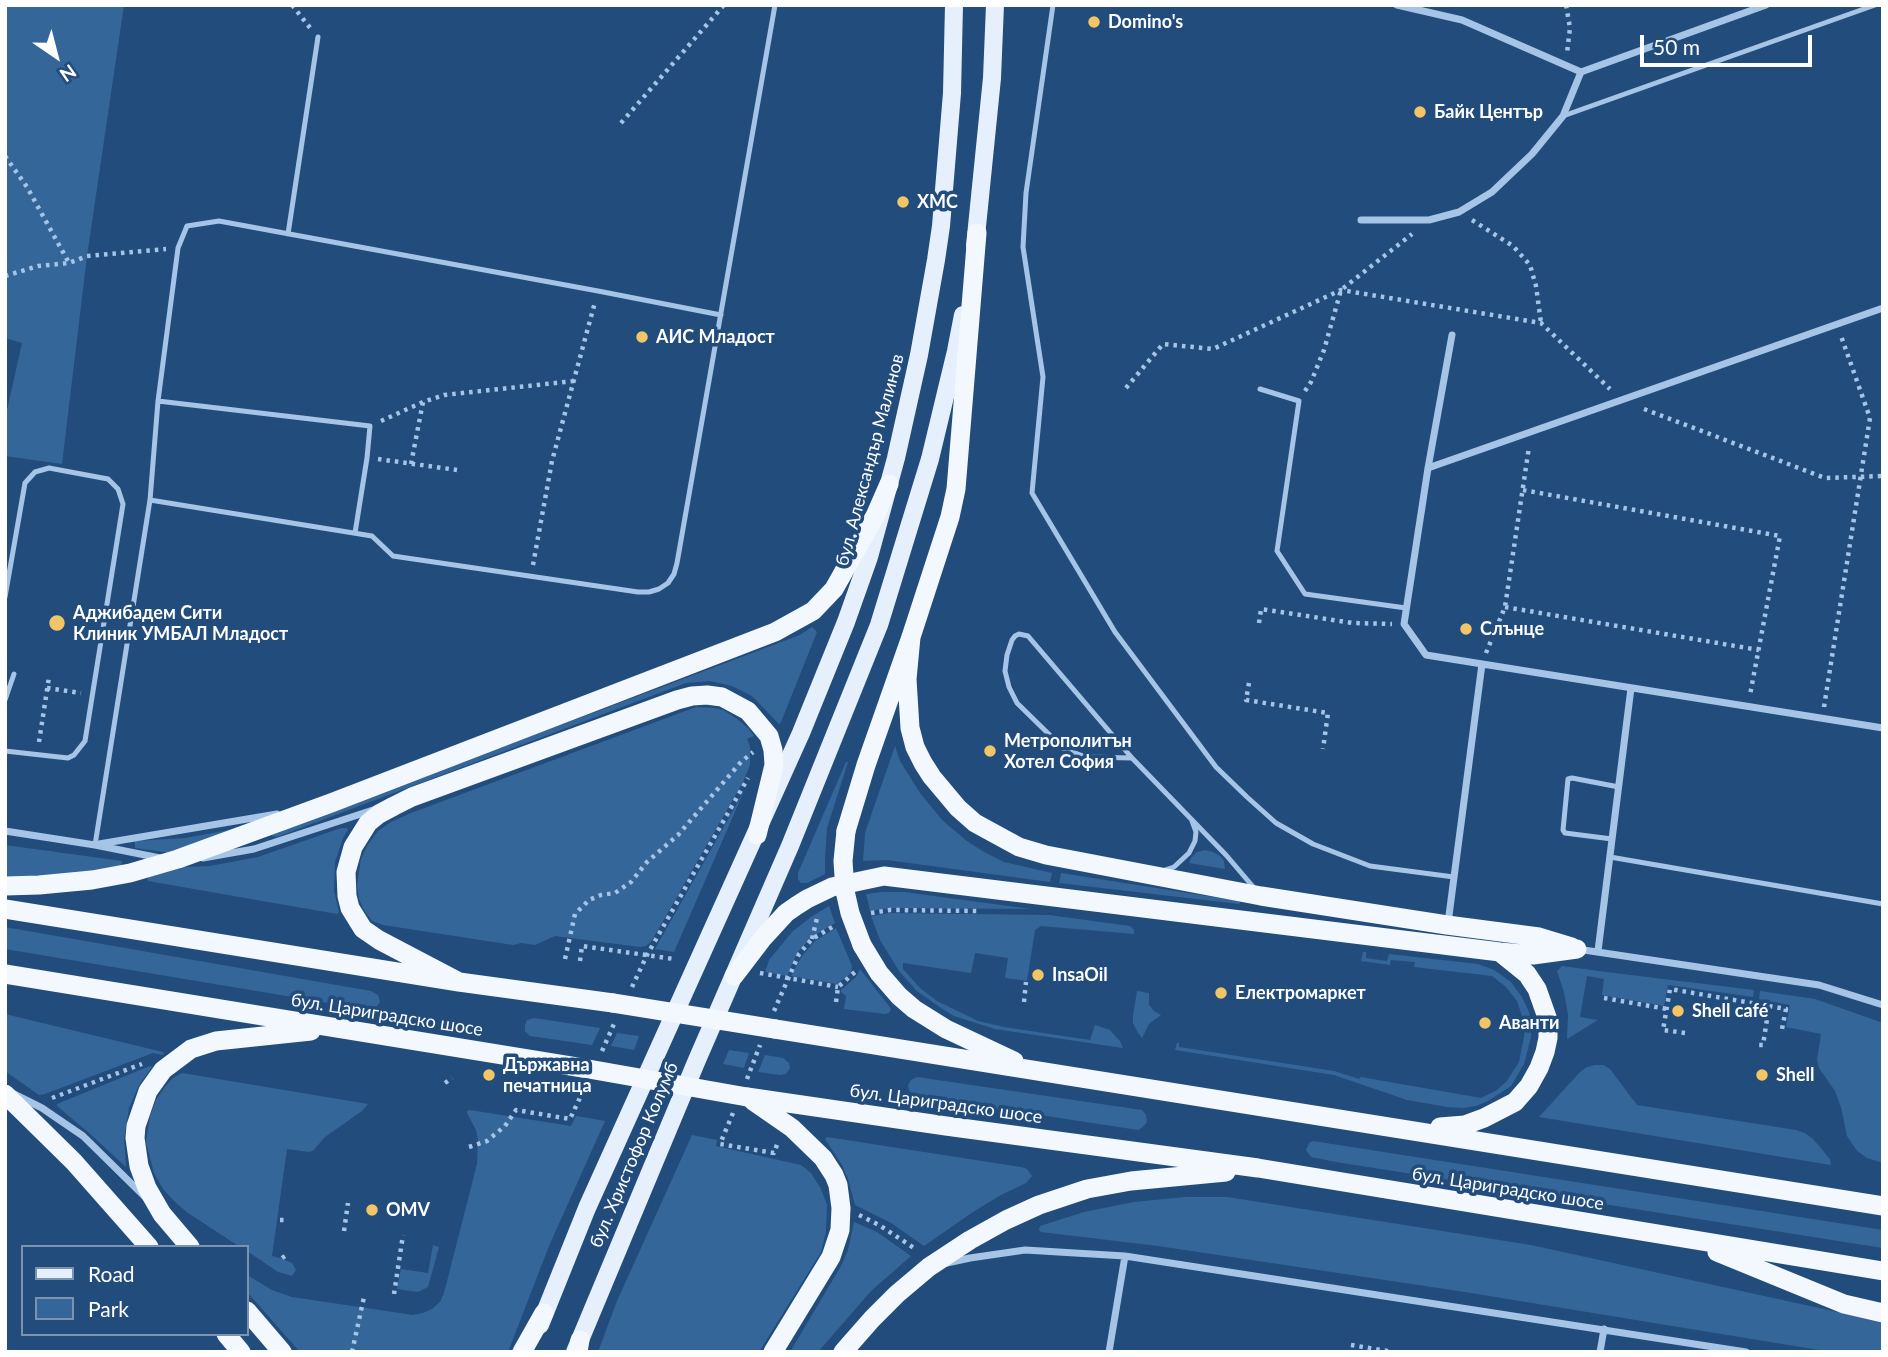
<!DOCTYPE html>
<html>
<head>
<meta charset="utf-8">
<style>
	body { margin:0 }
	#map { position:relative; width:1888px; height:1357px; overflow:hidden; background:#224c7c; font-family:Lato,sans-serif }
	canvas { display:block }
	.frame { position:absolute; inset:0; border:7px solid #fff; pointer-events:none }
	.legend { position:absolute; left:21px; top:1245px; width:228px; height:91px; box-sizing:border-box; background:#224c7c; border:2px solid #7a94b0; margin:0; padding:9px 12px; list-style:none; font-size:21px; color:#fff }
	.legend li { display:flex; align-items:center; gap:14px; height:35px }
	.legend b { width:35px; border:2px solid #7a94b0 }
	.north { position:absolute; left:21px; top:21px; width:70px; height:70px; -webkit-text-stroke:5px #224c7c; paint-order:stroke; rotate:145deg; font-size:19px; font-weight:700; line-height:28px; text-align:center; color:#fff }
	.north::after { content:''; display:block; margin:auto; width:24px; height:32px; background:#fff; clip-path:polygon(50% 0,100% 100%,50% 72%,0 100%) }
	.scale { position:absolute; left:1640px; top:35px; width:172px; height:32px; box-sizing:border-box; border:4px solid #fff; border-top:0; padding-left:9px; font-size:21px; line-height:24px; white-space:nowrap; color:#fff; -webkit-text-stroke:5px #224c7c; paint-order:stroke }
</style>
</head>
<body>
<div id="map">
<canvas width="1888" height="1357"></canvas>
<div class="frame"></div>
<ul class="legend">
<li><b style="height:9px;background:#e6f0fd"></b>Road</li>
<li><b style="height:19px;background:#35669a"></b>Park</li>
</ul>
<div class="north">N</div>
<div class="scale">50 m</div>
</div>
<script>
const ctx = document.querySelector('canvas').getContext('2d');
ctx.lineJoin = 'round';
function paint(path, color) {
  ctx.fillStyle = color;
  ctx.fill(path, 'evenodd');
}
function poly(rows) {
  const path = new Path2D();
  for (const r of rows) {
    path.moveTo(r[0], r[1]);
    for (let i = 2; i < r.length; i += 2) path.lineTo(r[i], r[i + 1]);
  }
  return path;
}
function strokePath(path, color, width, dash) {
  ctx.strokeStyle = color;
  ctx.lineWidth = width;
  ctx.lineCap = dash ? 'butt' : 'round';
  ctx.setLineDash(dash || []);
  ctx.stroke(path);
}
function label(font, color, halo, rows, align = 'center') {
  ctx.font = font + ' Lato,sans-serif';
  ctx.lineWidth = 7;
  ctx.setLineDash([]);
  ctx.textBaseline = 'middle';
  ctx.strokeStyle = halo;
  ctx.fillStyle = color;
  for (const [text, x, y, turn = 0] of rows) {
    ctx.save();
    ctx.translate(x, y);
    ctx.rotate((+turn || 0) * Math.PI / 180);
    ctx.textAlign = isNaN(turn) ? turn : align;
    if (halo) ctx.strokeText(text, 0, 0);
    ctx.fillText(text, 0, 0);
    ctx.restore();
  }
}
const green = poly([
	[5,5,124,5,87,256,62,464,5,456,5,419,22,343,5,338],
	[812,627,817,632,781,722,779,724,752,696,732,686,710,681,686,683,277,837,272,836,271,834,800,635],
	[696,707,714,708,723,710,736,718,749,729,754,736,747,739,750,747,750,765,743,782,651,942,646,946,640,947,555,936,535,945,521,943,513,945,383,925,372,921,364,910,359,899,357,885,361,859,367,846,378,831,391,822,411,813],
	[895,746,900,761,920,793,943,821,967,841,984,852,1004,862,1052,873,1050,882,887,860,863,861,865,833],
	[846,762,848,762,827,828,825,859,825,874,807,883,801,883,798,879,798,873],
	[744,791,674,952,655,949],
	[341,828,347,828,348,830,343,838,335,862,334,891,339,912,337,914,148,881,147,878,153,875,185,867,210,866,258,857],
	[229,830,171,853,135,848,135,841,185,838],
	[5,845,122,861,121,870,25,879,5,876],
	[1205,850,1213,852,1220,856,1224,861,1225,869,1189,863,1191,858,1197,852],
	[1061,873,1239,901,1240,903,1239,904,1059,883],
	[883,892,904,892,1031,909,889,908,870,911,866,894],
	[829,906,835,923,812,937,804,945,797,953,787,976,765,972,769,960,792,932,811,917],
	[889,913,1049,915,1130,926,1134,930,1134,934,1041,926,1035,930,1027,981,1005,978,1008,958,975,953,971,973,903,963,903,969,920,988,937,1001,978,1021,1004,1027,1090,1040,1095,1025,1110,1030,1120,1041,1123,1048,995,1029,954,1016,941,1008,917,991,907,980,899,971,880,940,871,916],
	[5,927,371,991,378,995,380,1002,375,1009,370,1010,5,949],
	[836,928,852,966,851,973,837,984,791,976,802,956,815,941],
	[1363,952,1366,952,1366,958,1387,961,1389,954,1478,964,1494,970,1511,982,1522,997,1529,1012,1531,1025,1531,1037,1524,1064,1511,1086,1488,1101,1476,1106,1463,1108,1447,1107,1407,1100,1334,1075,1175,1050,1177,1043,1179,1043,1179,1047,1334,1071,1359,1079,1361,1077,1481,1098,1497,1090,1507,1081,1519,1062,1524,1037,1525,1025,1517,1001,1506,987,1492,976,1414,967,1415,962,1391,960,1390,965,1361,961],
	[1562,966,1606,972,1754,990,1753,997,1668,985,1664,1006,1602,995,1604,979,1587,976,1580,1017,1598,1020,1567,1039,1568,1015,1564,992,1557,971],
	[860,969,889,1006,891,1009,889,1013,885,1014,844,1009,846,996,841,992,841,990,856,977],
	[1137,991,1149,993,1149,1005,1154,1011,1161,1015,1149,1024,1142,1038,1138,1033,1133,1023,1133,1016],
	[1760,991,1815,999,1883,1023,1883,1163,1867,1158,1857,1151,1847,1136,1841,1107,1835,1091,1819,1068,1817,1060,1821,1034,1786,1027,1790,1005,1759,999],
	[5,1014,163,1052,164,1053,163,1055,153,1053,45,1094,39,1095,5,1071],
	[534,1018,600,1028,592,1045,530,1036,525,1031,525,1025,527,1020],
	[617,1033,639,1036,634,1050,611,1046],
	[729,1050,749,1053,744,1068,723,1064],
	[765,1055,783,1058,789,1063,790,1068,786,1074,780,1075,758,1072],
	[1595,1065,1603,1065,1610,1069,1637,1105,1796,1130,1805,1133,1813,1139,1830,1159,1831,1165,1539,1117,1580,1072,1587,1067],
	[150,1066,152,1067,139,1085,129,1108,124,1139,126,1167,88,1132,57,1106,57,1104],
	[182,1073,368,1104,362,1111,325,1137,313,1151,309,1152,287,1149,272,1256,283,1259,292,1263,296,1270,292,1276,278,1272,247,1251,247,1247,240,1247,188,1213,175,1202,163,1189,154,1173,146,1142,150,1116,156,1100,165,1087,173,1078],
	[917,1077,1142,1110,1146,1115,1147,1122,1143,1127,1138,1130,922,1097,914,1095,909,1091,908,1085,911,1080],
	[470,1110,571,1126,576,1116,605,1121,549,1246,508,1352,300,1352,247,1292,247,1275,272,1290,292,1297,413,1315,423,1313,432,1309,440,1302,444,1293,477,1164,478,1140,476,1130,467,1113,467,1111],
	[692,1135,717,1140,716,1146,801,1165,811,1173,821,1189,827,1205,826,1232,821,1252,759,1352,598,1352,617,1301],
	[827,1137,1021,1167,1027,1169,1032,1176,1026,1183,1001,1195,973,1212,924,1246,891,1223,855,1205,848,1179,842,1165,825,1139],
	[1313,1141,1883,1230,1883,1248,1336,1162,1311,1157,1306,1150,1309,1143],
	[1185,1197,1227,1197,1531,1245,1883,1322,1883,1352,1831,1352,1465,1292,1158,1246,1041,1232,1039,1230,1040,1226,1084,1212,1134,1202],
	[854,1222,877,1232,911,1256,871,1291,818,1352,790,1352,841,1266,848,1250],
	[433,1245,439,1247,428,1287,418,1292,397,1289,401,1269,428,1273]
]);
const path = poly([
	[292,5,311,29],
	[1566,5,1570,28,1567,53],
	[621,123,724,5],
	[5,156,27,187,69,263],
	[1472,220,1513,246,1530,265,1536,286,1541,323],
	[5,276,38,266,69,263,87,256,166,249],
	[1126,388,1163,344,1213,349,1341,290,1541,323,1610,389],
	[1305,391,1311,382,1324,350,1341,290,1412,234],
	[1644,409,1825,478,1883,476],
	[381,421,423,402,444,395,574,381],
	[378,459,457,470],
	[411,464,423,402],
	[1523,490,1780,536,1750,695],
	[533,565,552,461,595,302],
	[1505,607,1759,650],
	[1259,623,1261,609,1353,623,1392,624],
	[1486,653,1505,607,1529,447],
	[1249,683,1246,700,1328,713,1323,749],
	[47,688,81,693],
	[1824,707,1870,418,1841,336],
	[39,742,49,677],
	[871,913,890,910,978,911],
	[812,939,817,918],
	[565,959,575,914,589,900,601,895,615,893,631,882,647,862,678,835,741,762,753,752],
	[580,961,582,946,674,959],
	[760,973,838,987],
	[632,987,647,955,748,778],
	[1604,998,1667,1009],
	[836,1002,838,987,855,972],
	[1024,1002,1026,982],
	[1769,1006,1786,1009,1782,1029],
	[774,1011,799,954,812,939,834,926],
	[1685,1033,1663,1030,1670,989,1769,1006,1763,1045,1758,1045],
	[602,1051,614,1024],
	[747,1079,760,1045],
	[445,1083,452,1078],
	[52,1098,142,1064],
	[733,1113,720,1144,774,1153,778,1142],
	[469,1147,487,1141,505,1126,516,1110,570,1119,585,1087],
	[859,1215,879,1225,917,1250],
	[280,1220,287,1220],
	[344,1231,348,1203],
	[282,1258,288,1254],
	[394,1294,403,1235],
	[1351,1345,1393,1352],
	[352,1352,364,1297]
]);
const service = poly([
	[1053,5,1026,193,1023,247,1043,377,1032,493,1115,632,1216,767,1247,797,1276,823,1313,844,1370,866,1454,877],
	[1563,116,1875,5],
	[288,234,318,37],
	[1260,389,1299,401,1277,551,1305,594,1406,608],
	[158,401,370,426,367,458,355,533],
	[150,500,372,536,393,556,638,592,649,592,659,589,668,583,674,574,677,563,775,5],
	[5,597,25,483,35,472,49,468,108,479,118,489,123,504,85,741,74,755,68,758,5,751],
	[5,700,14,674],
	[1132,758,1086,757,1064,749,1017,703,1009,687,1005,671,1007,655,1012,640,1015,636,1019,634,1028,636,1132,758,1226,855,1255,889],
	[1612,839,1565,833,1563,830,1568,779,1572,778,1619,787],
	[95,845,150,500,158,401,178,248,187,226,219,221,598,291,721,315],
	[1610,857,1883,904],
	[1162,871,1174,867,1189,853,1195,841,1196,832,1192,821]
]);
const minor = poly([
	[1397,5,1462,20,1581,72,1766,5],
	[1361,220,1429,220,1459,212,1492,192,1532,154,1563,116,1581,72],
	[1452,335,1428,468,1404,624,1426,655,1883,728],
	[1428,468,1883,308],
	[5,831,95,845,160,858],
	[99,844,277,814],
	[203,858,254,849,373,810],
	[1448,923,1482,664],
	[1577,949,1819,985,1883,1005],
	[1598,951,1631,688],
	[14,1094,42,1108,83,1136,144,1196],
	[947,1263,970,1258,1025,1250,1125,1256,1746,1352],
	[1109,1352,1125,1256],
	[1600,1352,1604,1329]
]);
const primary = poly([
	[975,246,992,78,995,5],
	[540,1325,587,1208,801,733,846,622,869,557,896,458,919,355,936,260,941,226,952,93,954,5],
	[575,1352,697,1060,790,846,879,625,930,459,956,351,963,315]
]);
const trunk = poly([
	[911,637,907,679,910,728,915,747,923,763,932,777,958,808,975,823,1019,847,1046,855,1261,896,1447,925,1539,937,1572,947],
	[846,831,866,765,911,637,950,517,956,489,977,233],
	[5,886,39,885,92,880,130,873,178,859,331,803,775,632,813,611,834,589,875,516,889,484],
	[5,909,459,982,613,1003],
	[862,945,879,973,899,996,914,1009,946,1029,1014,1061],
	[5,974,583,1068],
	[734,976,763,938,786,913,796,906,807,899,832,887,884,876,1500,952,1533,955,1577,949],
	[459,982,379,940,363,929,350,908,347,896,346,872,353,847,368,823,379,814,394,806,412,797,677,700,692,696,707,695,722,697,748,711,769,736,773,750,774,765,757,835],
	[775,1029,1883,1206],
	[5,1094,74,1162,149,1247],
	[747,1097,946,1126,1258,1168,1883,1271],
	[753,1101,792,1128,823,1158,834,1175,838,1185,841,1208,840,1230,831,1257,773,1352],
	[1440,1127,1465,1125,1484,1118,1515,1102,1529,1086,1539,1068,1545,1052,1548,1038,1548,1020,1537,989,1527,974,1501,953],
	[190,1247,162,1214,147,1188,139,1166,135,1138,136,1126,148,1091,163,1070,191,1049,216,1041,311,1031],
	[1717,1252,1844,1304,1883,1313],
	[247,1311,282,1352],
	[226,1334,241,1352],
	[522,1352,544,1313],
	[578,1352,580,1340],
	[843,1352,872,1319,897,1294,929,1267,970,1240,1006,1220,1039,1205,1087,1189,1131,1181,1226,1172]
]);
const trunkBridge = poly([
	[846,831,843,861,845,891,850,913,862,945],
	[613,1003,775,1029],
	[583,1068,747,1097]
]);
const markers = [
	[1094,22,7,"#f2c567"],
	[1420,112,7,"#f2c567"],
	[903,202,7,"#f2c567"],
	[642,337,7,"#f2c567"],
	[57,623,9,"#f2c567"],
	[1466,629,7,"#f2c567"],
	[990,751,7,"#f2c567"],
	[1038,975,7,"#f2c567"],
	[1221,993,7,"#f2c567"],
	[1678,1011,7,"#f2c567"],
	[1485,1023,7,"#f2c567"],
	[489,1075,7,"#f2c567"],
	[1762,1075,7,"#f2c567"],
	[372,1210,7,"#f2c567"]
];
const poiNames = [
	["Domino's",1108,22],
	["Байк Център",1434,112],
	["ХМС",917,202],
	["АИС Младост",656,337],
	["Аджибадем Сити",73,613],
	["Клиник УМБАЛ Младост",73,634],
	["Слънце",1480,629],
	["Метрополитън",1004,741],
	["Хотел София",1004,762],
	["InsaOil",1052,975],
	["Електромаркет",1235,993],
	["Shell café",1692,1011],
	["Аванти",1499,1023],
	["Държавна",503,1065],
	["печатница",503,1086],
	["Shell",1776,1075],
	["OMV",386,1210]
];
const streetNames = [
	["бул. Александър Малинов",870,460,-75],
	["бул. Цариградско шосе",387,1015,9],
	["бул. Цариградско шосе",946,1104,8],
	["бул. Христофор Колумб",634,1155,-67],
	["бул. Цариградско шосе",1508,1189,9]
];
paint(green, '#35669a');
strokePath(path, '#a5c4e6', 4.5, [3.5, 5]);
strokePath(service, '#a5c4e6', 5);
strokePath(minor, '#a5c4e6', 7);
strokePath(primary, '#e6f0fd', 18);
strokePath(trunk, '#f2f8fe', 19);
strokePath(trunkBridge, '#f2f8fe', 19);
for (const [x, y, r, color] of markers) {
  const dot = new Path2D();
  dot.arc(x, y, r, 0, 2 * Math.PI);
  ctx.fillStyle = color;
  ctx.fill(dot);
  strokePath(dot, '#224c7c', 2.5);
}
label('bold 18px', '#fff', '#224c7c', poiNames, 'left');
label('18px', '#fff', '#224c7c', streetNames);
</script>
</body>
</html>
